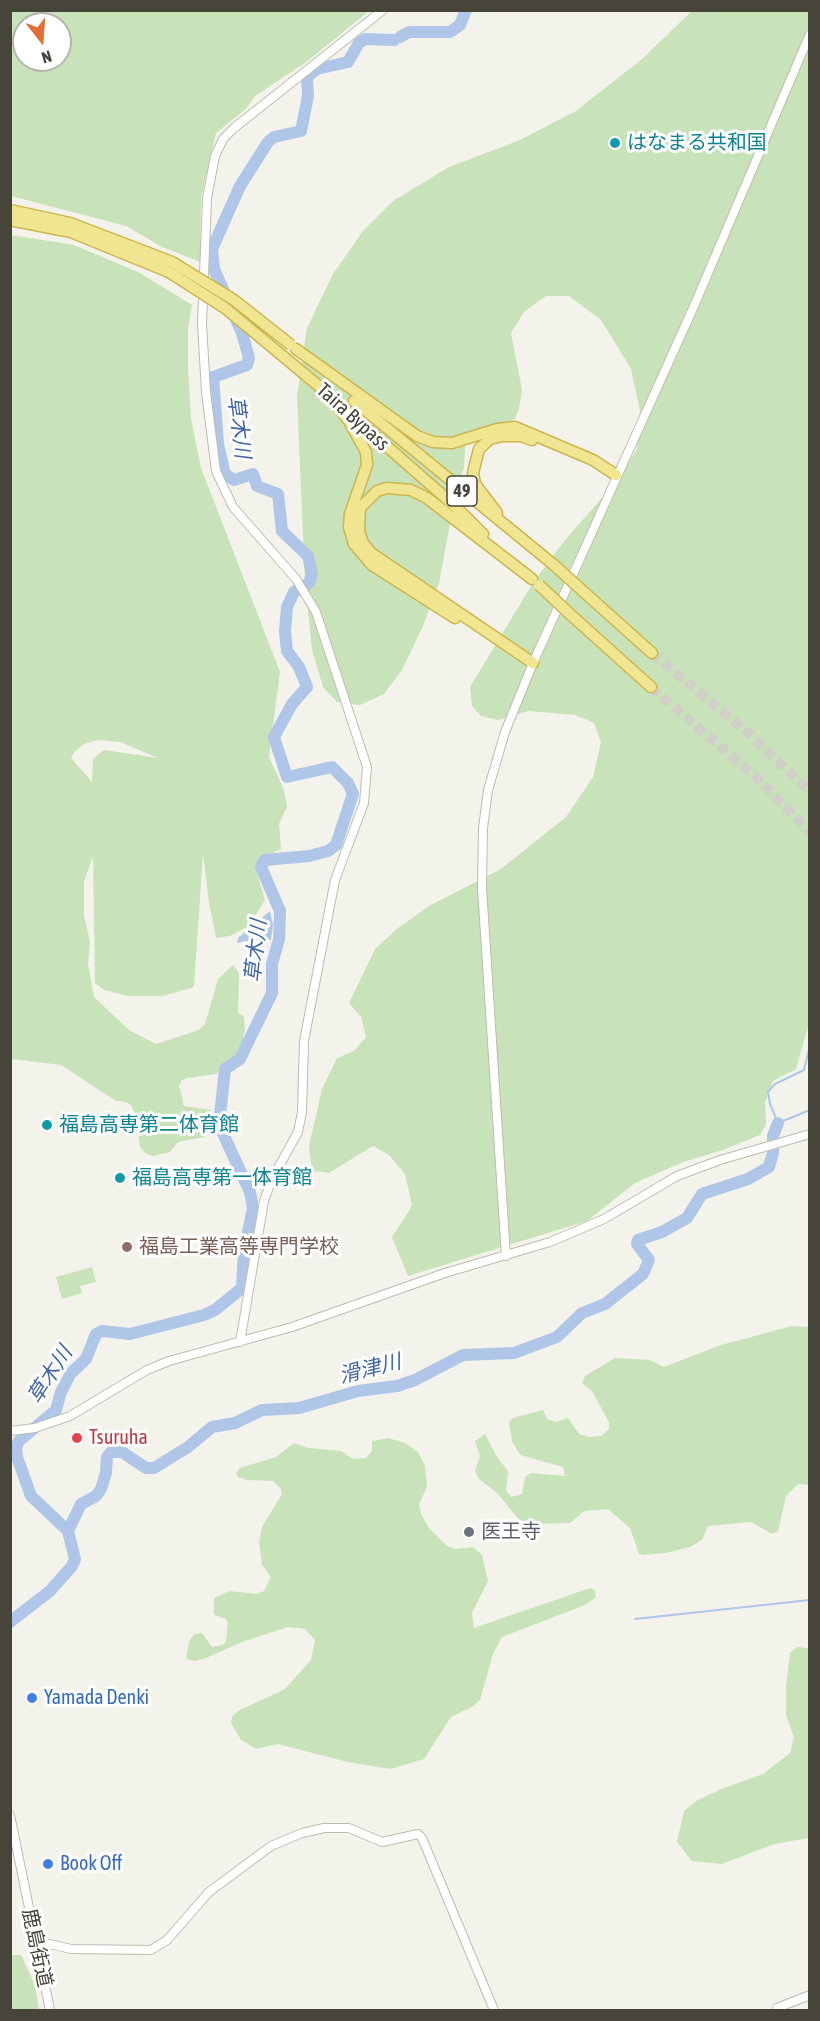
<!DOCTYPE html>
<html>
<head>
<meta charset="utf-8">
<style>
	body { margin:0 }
	#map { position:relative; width:820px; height:2021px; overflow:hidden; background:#f4f3eb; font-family:"Asap Condensed",sans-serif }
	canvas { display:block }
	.frame { position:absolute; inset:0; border:12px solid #47453a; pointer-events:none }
	.north { position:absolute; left:12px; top:12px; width:60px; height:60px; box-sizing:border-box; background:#fff; border:2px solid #b5b5b0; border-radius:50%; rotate:163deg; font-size:16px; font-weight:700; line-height:24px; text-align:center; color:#47453a }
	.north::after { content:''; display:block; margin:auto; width:21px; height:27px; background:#e17035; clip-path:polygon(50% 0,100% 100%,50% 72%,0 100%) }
</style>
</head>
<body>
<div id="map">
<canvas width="820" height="2021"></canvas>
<div class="frame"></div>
<div class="north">N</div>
</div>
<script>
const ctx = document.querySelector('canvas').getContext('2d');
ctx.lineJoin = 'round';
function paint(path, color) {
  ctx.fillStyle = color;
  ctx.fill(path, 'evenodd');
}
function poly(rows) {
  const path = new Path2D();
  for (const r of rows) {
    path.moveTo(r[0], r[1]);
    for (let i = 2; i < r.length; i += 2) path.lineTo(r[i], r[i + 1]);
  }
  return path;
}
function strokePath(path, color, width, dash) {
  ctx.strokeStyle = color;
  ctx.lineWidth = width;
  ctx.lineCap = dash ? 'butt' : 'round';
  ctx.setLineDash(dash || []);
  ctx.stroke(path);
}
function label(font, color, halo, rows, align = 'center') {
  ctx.font = font + ' "Asap Condensed","Noto Sans JP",sans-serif';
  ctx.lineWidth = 6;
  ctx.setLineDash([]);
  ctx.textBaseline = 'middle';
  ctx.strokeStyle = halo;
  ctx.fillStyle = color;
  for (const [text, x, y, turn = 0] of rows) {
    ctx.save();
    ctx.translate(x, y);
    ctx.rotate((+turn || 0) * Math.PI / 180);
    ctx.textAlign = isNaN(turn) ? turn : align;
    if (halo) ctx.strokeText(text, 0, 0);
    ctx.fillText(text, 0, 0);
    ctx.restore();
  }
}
const green = poly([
	[11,10,369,10,369,11,305,63,255,96,247,108,216,133,201,198,200,262,162,247,126,226,11,196],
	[24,24,60,24,60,60,24,60],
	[692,11,809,11,810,1020,796,1069,773,1081,765,1102,766,1125,760,1135,723,1150,683,1162,635,1183,587,1221,408,1276,392,1237,412,1206,405,1174,389,1155,373,1146,329,1173,312,1171,309,1146,322,1089,337,1058,354,1051,366,1037,361,1017,349,1003,375,949,398,928,429,906,501,869,566,817,593,777,601,742,594,723,575,715,529,711,498,720,481,716,472,706,470,687,533,583,565,540,615,483,637,449,640,411,631,369,601,320,569,296,546,296,524,312,511,333,522,390,519,409,514,420,466,432,464,468,457,486,439,583,423,626,402,670,384,694,360,705,337,702,323,687,312,650,305,582,297,396,307,328,333,274,363,231,393,201,449,167,520,140,576,111,642,59],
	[11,235,74,245,140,273,192,305,188,329,188,368,191,419,201,468,280,672,269,757,284,790,287,807,279,824,281,849,266,856,255,867,265,900,249,926,230,936,216,938,209,903,203,853,194,987,163,996,128,996,104,990,95,983,93,856,84,882,84,915,90,942,88,964,94,997,129,1030,156,1044,199,1030,205,1024,218,979,233,965,239,973,238,1013,244,1016,245,1029,240,1055,216,1074,187,1078,181,1081,179,1086,184,1106,211,1110,214,1117,212,1131,204,1137,178,1142,170,1152,153,1156,146,1154,140,1147,136,1116,131,1105,126,1102,116,1101,61,1065,11,1059,10,970,13,969,10,964],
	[98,740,120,742,158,758,104,750,93,759,92,782,71,758,75,751,84,744],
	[92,1267,96,1282,80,1286,82,1293,62,1299,56,1277],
	[792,1326,809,1327,809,1485,798,1484,786,1496,778,1531,772,1534,751,1522,708,1526,702,1540,690,1547,666,1553,644,1555,639,1554,630,1528,608,1509,584,1511,570,1523,530,1524,521,1522,498,1494,479,1479,475,1471,480,1456,475,1441,485,1434,497,1457,508,1471,506,1490,511,1497,522,1494,525,1477,531,1473,565,1476,563,1467,520,1455,512,1441,509,1422,513,1418,543,1410,547,1419,555,1422,568,1418,579,1434,589,1437,601,1436,609,1429,609,1422,592,1391,582,1383,585,1376,615,1358,650,1360,664,1367,721,1345],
	[388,1438,405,1443,418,1452,425,1466,427,1487,419,1504,421,1514,429,1528,447,1546,456,1549,473,1547,482,1555,488,1581,472,1613,474,1628,590,1588,595,1590,596,1597,585,1605,502,1637,493,1654,480,1700,472,1707,451,1717,424,1759,390,1769,348,1762,278,1744,256,1749,241,1740,231,1723,232,1717,238,1711,285,1689,311,1660,315,1640,305,1629,288,1627,242,1642,206,1658,195,1661,186,1659,189,1641,194,1634,202,1633,212,1647,223,1645,226,1641,228,1623,226,1619,214,1615,214,1598,230,1591,256,1594,264,1591,271,1577,262,1565,259,1542,262,1527,282,1494,281,1489,273,1481,247,1480,238,1477,236,1473,240,1468,276,1457,294,1443,309,1448,341,1451,353,1459,366,1458,372,1451,372,1441],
	[797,1647,809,1648,809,1838,774,1844,722,1864,692,1861,677,1842,684,1811,696,1801,721,1789,763,1774,790,1753,794,1737,786,1715,786,1687,790,1653],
	[11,1955,21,1955,35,1985,39,2010,11,2010]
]);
const water = poly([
	[270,911,273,925,271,940,255,939,237,943,238,938]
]);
const stream = poly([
	[810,1045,804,1070,775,1084,768,1092,770,1104,778,1123,810,1110],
	[635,1619,810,1600]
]);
const river = poly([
	[400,37,409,32,450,32,460,25,466,10],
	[68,1531,31,1496,17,1457,16,1447,19,1441,56,1410,61,1392,71,1373,86,1359,96,1334,102,1331,130,1334,204,1315,215,1310,242,1288,244,1251,253,1208,250,1192,219,1125,225,1069,240,1059,272,993,272,964,279,939,280,911,261,867,265,860,309,856,328,851,336,845,353,794,348,783,332,767,287,777,274,737,292,704,307,687,299,667,287,651,285,631,287,607,294,592,309,583,312,574,308,556,282,531,278,494,257,486,253,474,234,480,225,474,218,444,213,377,247,365,249,358,242,333,214,269,212,249,240,186,268,142,274,137,301,131,308,96,307,77,317,69,348,62,359,43,365,39,394,40],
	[10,1622,50,1591,72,1566,75,1559,68,1531,81,1504,96,1496,101,1489,106,1473,107,1457,111,1452,122,1452,146,1468,154,1468,188,1447,212,1427,235,1423,262,1410,299,1408,358,1391,397,1386,415,1380,463,1355,514,1353,557,1337,582,1313,605,1304,643,1274,649,1260,637,1244,638,1240,662,1232,687,1218,702,1194,748,1179,769,1167,773,1153,773,1136,778,1123]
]);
const trunkTunnel = poly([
	[652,653,747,732,810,791],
	[651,687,757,778,810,832]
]);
const tertiary = poly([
	[506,1256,482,888,483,828,488,790,505,732,533,663,694,306,810,34],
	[240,1342,264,1201,272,1179,298,1132,302,1112,304,1041,335,880,364,803,367,767,316,612,296,579,233,507,216,471,206,392,202,324,207,198,215,156,223,139,234,128,383,10],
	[10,1431,35,1428,70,1416,147,1370,169,1361,292,1327,445,1273,550,1242,604,1219,677,1176,720,1160,810,1134],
	[10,1815,50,2010],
	[37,1945,50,1944,71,1949,151,1950,167,1940,209,1892,271,1846,302,1833,324,1828,349,1828,382,1842,418,1834,422,1838,494,2010],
	[777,2008,810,1995]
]);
const trunk = poly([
	[10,210,70,223,172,262],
	[10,220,71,232,169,272],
	[296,349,417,436,433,442,452,443,497,429,515,427,593,460,616,475],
	[284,357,327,393],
	[324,390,349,421,366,452,367,465,350,514,349,527,354,544,372,565,455,618],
	[354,401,554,565],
	[350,414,456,507,483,534],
	[497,513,475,484,473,473,479,449,490,439,502,436,521,436,532,440],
	[532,579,427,498,411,490,387,488,377,491,360,508,359,531,363,543,371,553,533,663],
	[585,593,652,653],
	[571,615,651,687]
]);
const trunkBridge = poly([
	[172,262,234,300,291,345],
	[169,272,225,308,284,357],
	[554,565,585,593],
	[539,585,571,615]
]);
const markers = [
	[615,143,6,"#0f9aa8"],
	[47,1125,6,"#0f9aa8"],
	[120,1178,6,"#0f9aa8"],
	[127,1247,6,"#8d6e63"],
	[77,1438,6,"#e0444e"],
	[469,1532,6,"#6b7280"],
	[32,1698,6,"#3f7fe0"],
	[48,1864,6,"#3f7fe0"]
];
const shields = [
	[462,491,30]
];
const shieldNames = [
	["49",462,491]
];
const cultureNames = [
	["はなまる共和国",627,143],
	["福島高専第二体育館",59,1125],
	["福島高専第一体育館",132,1178]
];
const streetNames = [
	["Taira Bypass",353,417,42],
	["鹿島街道",37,1948,78]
];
const educationNames = [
	["福島工業高等専門学校",139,1247]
];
const healthNames = [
	["Tsuruha",89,1438]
];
const worshipNames = [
	["医王寺",481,1532]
];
const shopNames = [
	["Yamada Denki",44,1698],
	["Book Off",60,1864]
];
const waterNames = [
	["草木川",239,427,83],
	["草木川",256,951,-84],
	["滑津川",370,1369,-14],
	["草木川",50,1375,-57]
];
paint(green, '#c8e3b9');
paint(water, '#afc6e9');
strokePath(stream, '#afc6e9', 2);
strokePath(river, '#afc6e9', 12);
strokePath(trunkTunnel, '#d1d0c8', 10, [10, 5]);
strokePath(tertiary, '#bebcaf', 10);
strokePath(trunk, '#ccb64d', 13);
strokePath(tertiary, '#fff', 8);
strokePath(trunk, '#f0e591', 10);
strokePath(trunkBridge, '#ccb64d', 13, []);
strokePath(trunkBridge, '#f0e591', 10);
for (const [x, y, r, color] of markers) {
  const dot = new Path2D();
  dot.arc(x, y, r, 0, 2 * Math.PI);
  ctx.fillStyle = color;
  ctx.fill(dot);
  strokePath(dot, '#fff', 2);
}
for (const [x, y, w] of shields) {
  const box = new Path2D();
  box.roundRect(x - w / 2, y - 15, w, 30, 4.5);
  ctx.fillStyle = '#fff';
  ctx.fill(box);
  strokePath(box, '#47453a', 1.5);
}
label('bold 18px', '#47453a', null, shieldNames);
label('20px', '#0d838f', '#fff', cultureNames, 'left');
label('20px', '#47453a', '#fff', streetNames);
label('20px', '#785e54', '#fff', educationNames, 'left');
label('20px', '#be3a42', '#fff', healthNames, 'left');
label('20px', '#5b616d', '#fff', worshipNames, 'left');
label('20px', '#366cbe', '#fff', shopNames, 'left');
label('italic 21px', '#3f67a7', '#fff', waterNames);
</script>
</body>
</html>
